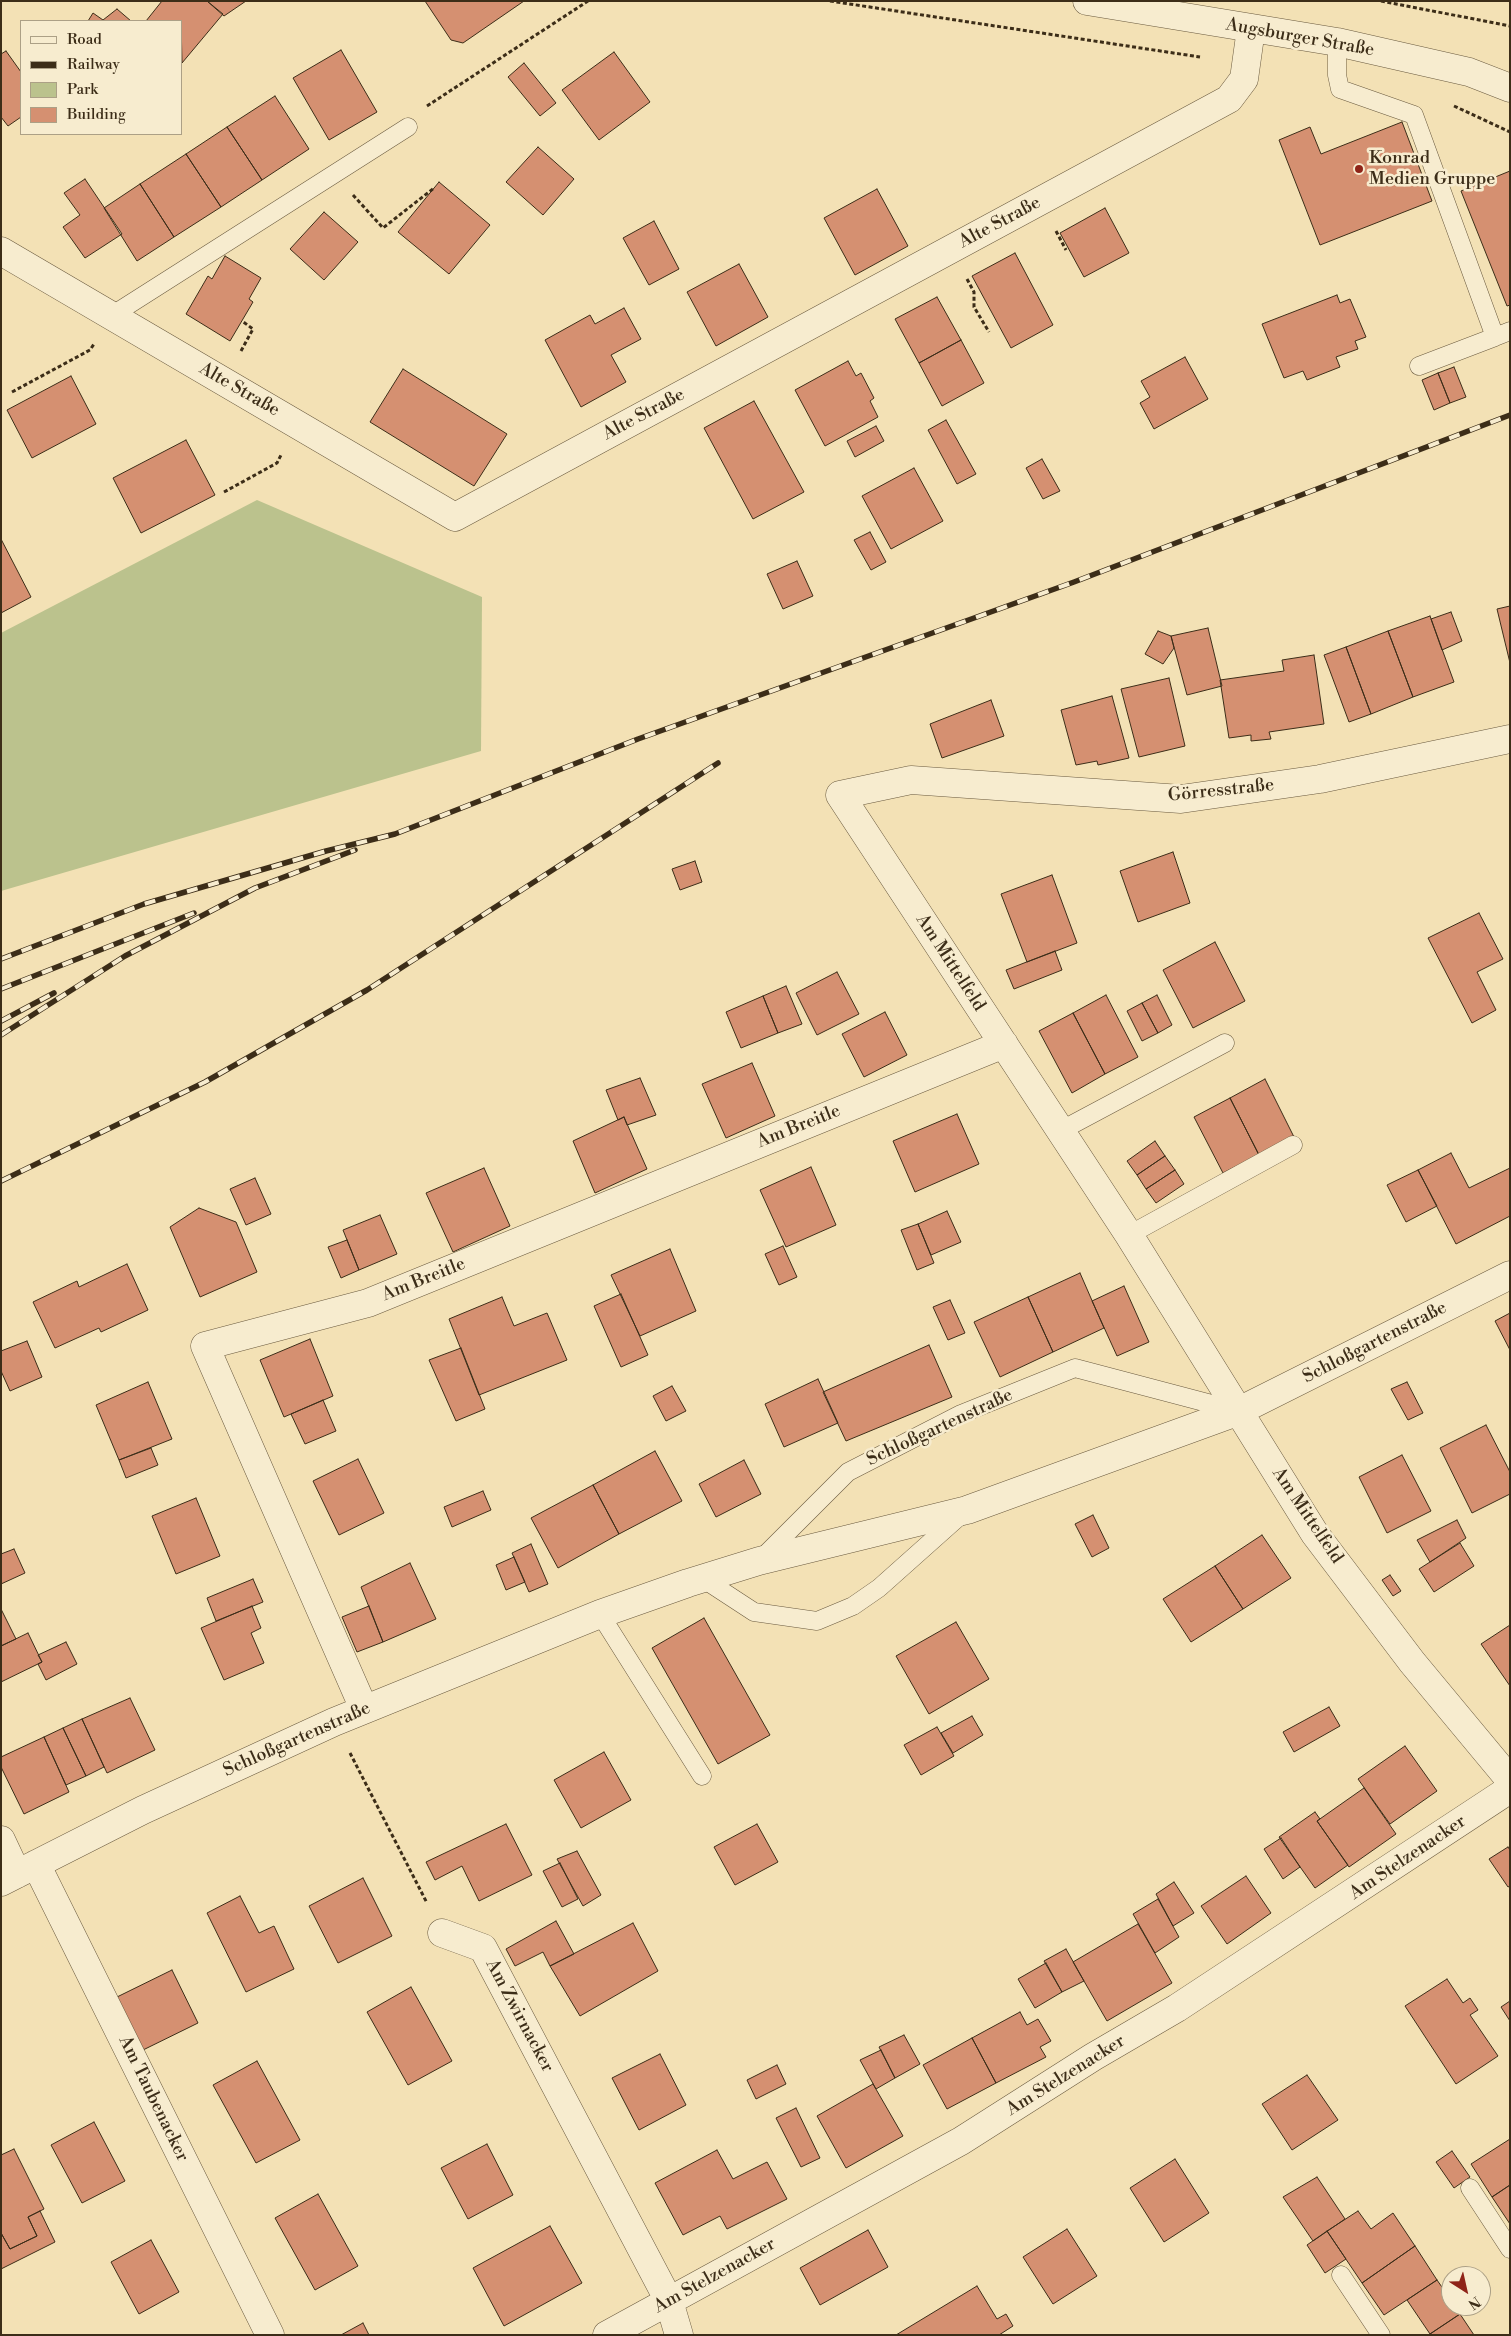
<!DOCTYPE html>
<html>
<head>
<meta charset="utf-8">
<style>
	body { margin:0 }
	#map { position:relative; width:1511px; height:2336px; overflow:hidden; background:#f3e1b5; font-family:"Libre Bodoni",serif }
	canvas { display:block }
	.frame { position:absolute; inset:0; border:2px solid #3c2d18; pointer-events:none }
	.legend { position:absolute; left:20px; top:20px; width:162px; height:115px; box-sizing:border-box; background:#f7eccf; border:1px solid #aca086; margin:0; padding:6px 9px; list-style:none; font-size:15px; color:#3c2d18 }
	.legend li { display:flex; align-items:center; gap:10px; height:25px }
	.legend b { width:25px; border:1px solid #aca086 }
	.north { position:absolute; left:1441px; top:2266px; width:50px; height:50px; box-sizing:border-box; background:#f7eccf; border:1px solid #aca086; border-radius:50%; rotate:145deg; font-size:14px; font-weight:700; line-height:20px; text-align:center; color:#3c2d18 }
	.north::after { content:''; display:block; margin:auto; width:18px; height:22px; background:#8f2418; clip-path:polygon(50% 0,100% 100%,50% 72%,0 100%) }
</style>
</head>
<body>
<div id="map">
<canvas width="1511" height="2336"></canvas>
<div class="frame"></div>
<ul class="legend">
<li><b style="height:6px;background:#f7eccf"></b>Road</li>
<li><b style="height:6px;background:#3c2d18"></b>Railway</li>
<li><b style="height:14px;background:#bbc28d"></b>Park</li>
<li><b style="height:14px;background:#d59071"></b>Building</li>
</ul>
<div class="north">N</div>
</div>
<script>
const ctx = document.querySelector('canvas').getContext('2d');
ctx.lineJoin = 'round';
function paint(path, color) {
  ctx.fillStyle = color;
  ctx.fill(path, 'evenodd');
}
function poly(rows) {
  const path = new Path2D();
  for (const r of rows) {
    path.moveTo(r[0], r[1]);
    for (let i = 2; i < r.length; i += 2) path.lineTo(r[i], r[i + 1]);
  }
  return path;
}
function strokePath(path, color, width, dash) {
  ctx.strokeStyle = color;
  ctx.lineWidth = width;
  ctx.lineCap = dash ? 'butt' : 'round';
  ctx.setLineDash(dash || []);
  ctx.stroke(path);
}
function label(font, color, halo, rows, align = 'center') {
  ctx.font = font + ' "Libre Bodoni",serif';
  ctx.lineWidth = 5;
  ctx.setLineDash([]);
  ctx.textBaseline = 'middle';
  ctx.strokeStyle = halo;
  ctx.fillStyle = color;
  for (const [text, x, y, turn = 0] of rows) {
    ctx.save();
    ctx.translate(x, y);
    ctx.rotate((+turn || 0) * Math.PI / 180);
    ctx.textAlign = isNaN(turn) ? turn : align;
    if (halo) ctx.strokeText(text, 0, 0);
    ctx.fillText(text, 0, 0);
    ctx.restore();
  }
}
const green = poly([
	[257,500,482,597,481,751,1,891,1,633]
]);
const building = poly([
	[162,1,207,1,223,14,182,63,181,21,146,21,162,1],
	[207,1,246,1,224,16,207,1],
	[425,1,524,1,463,43,451,40,425,1],
	[117,9,131,21,88,21,93,13,103,20,117,9],
	[341,50,377,112,329,140,293,78,341,50],
	[6,51,21,72,21,117,8,126,1,117,1,54,6,51],
	[614,52,650,102,599,140,562,90,614,52],
	[524,63,556,103,540,116,508,77,524,63],
	[275,96,309,149,262,180,227,127,275,96],
	[1402,122,1432,201,1320,245,1279,140,1310,127,1321,154,1402,122],
	[227,127,262,180,221,207,186,154,227,127],
	[538,147,574,179,543,215,506,182,538,147],
	[186,154,221,207,174,237,140,184,186,154],
	[1510,171,1510,305,1507,306,1461,191,1510,171],
	[85,179,122,234,85,258,63,227,80,215,64,193,85,179],
	[439,182,490,225,449,274,398,232,439,182],
	[140,184,174,237,137,261,104,208,140,184],
	[877,189,908,246,855,275,824,218,877,189],
	[1105,208,1129,253,1084,277,1060,233,1105,208],
	[324,212,358,242,324,280,290,249,324,212],
	[654,221,679,269,649,285,623,238,654,221],
	[1015,253,1053,325,1011,348,972,276,1015,253],
	[225,256,261,278,249,299,253,302,230,341,186,314,208,276,212,279,225,256],
	[739,264,768,317,716,346,687,292,739,264],
	[1337,295,1340,303,1350,299,1366,337,1355,341,1358,349,1336,357,1340,367,1307,380,1303,371,1284,378,1262,324,1337,295],
	[937,297,961,340,919,363,895,319,937,297],
	[624,308,641,339,611,355,626,382,581,407,545,340,590,315,595,324,624,308],
	[961,340,984,383,942,406,919,363,961,340],
	[1185,357,1208,399,1154,429,1140,403,1150,397,1141,381,1185,357],
	[848,361,856,376,861,373,874,398,870,401,878,417,825,446,795,390,848,361],
	[1454,367,1466,397,1450,403,1438,373,1454,367],
	[403,369,507,434,474,486,370,422,403,369],
	[1438,373,1450,403,1434,410,1422,380,1438,373],
	[71,376,96,424,32,458,7,410,71,376],
	[754,401,804,492,753,519,704,428,754,401],
	[946,420,976,474,957,484,928,430,946,420],
	[876,426,884,441,855,457,847,441,876,426],
	[186,440,215,495,141,533,113,478,186,440],
	[1042,459,1060,491,1043,499,1026,468,1042,459],
	[914,468,943,521,891,549,862,496,914,468],
	[870,532,886,562,871,570,854,540,870,532],
	[1,539,31,597,1,613,1,539],
	[797,561,813,596,783,609,767,574,797,561],
	[1510,606,1510,663,1497,609,1510,606],
	[1451,612,1462,641,1442,650,1431,619,1451,612],
	[1430,616,1454,682,1413,697,1388,631,1430,616],
	[1208,628,1222,686,1187,695,1171,636,1208,628],
	[1158,631,1171,636,1174,648,1163,664,1145,654,1158,631],
	[1388,631,1413,697,1371,714,1346,647,1388,631],
	[1346,647,1371,714,1349,722,1324,655,1346,647],
	[1314,655,1324,724,1269,732,1271,739,1251,741,1251,735,1229,738,1220,680,1284,671,1282,660,1314,655],
	[1169,678,1185,746,1139,757,1121,689,1169,678],
	[1112,696,1129,758,1098,765,1097,761,1076,765,1061,710,1112,696],
	[991,700,1004,736,942,758,930,724,991,700],
	[1173,852,1190,903,1138,922,1120,871,1173,852],
	[695,861,702,882,680,890,672,869,695,861],
	[1052,875,1077,943,1027,962,1001,894,1052,875],
	[1479,913,1503,959,1477,972,1496,1010,1472,1023,1428,938,1479,913],
	[1215,942,1245,1001,1193,1028,1163,970,1215,942],
	[1055,951,1062,970,1014,989,1006,970,1055,951],
	[837,972,859,1014,817,1035,796,993,837,972],
	[786,986,802,1024,778,1033,763,996,786,986],
	[1106,995,1138,1057,1105,1074,1073,1013,1106,995],
	[1157,995,1172,1025,1158,1033,1142,1003,1157,995],
	[763,996,778,1033,741,1048,726,1012,763,996],
	[1142,1003,1158,1033,1142,1041,1127,1011,1142,1003],
	[885,1012,907,1055,864,1077,842,1034,885,1012],
	[1073,1013,1105,1074,1072,1093,1039,1031,1073,1013],
	[752,1063,775,1116,726,1138,702,1084,752,1063],
	[640,1078,656,1115,627,1125,624,1117,618,1120,606,1090,640,1078],
	[1265,1079,1294,1137,1259,1155,1230,1098,1265,1079],
	[1230,1098,1259,1155,1223,1173,1194,1117,1230,1098],
	[957,1114,979,1164,915,1192,893,1141,957,1114],
	[624,1117,647,1169,595,1193,573,1141,624,1117],
	[1155,1141,1165,1156,1137,1175,1127,1161,1155,1141],
	[1451,1153,1469,1188,1510,1168,1510,1216,1456,1244,1418,1170,1451,1153],
	[1165,1156,1175,1170,1146,1189,1137,1175,1165,1156],
	[811,1167,836,1225,786,1247,760,1190,811,1167],
	[484,1168,510,1226,453,1252,426,1193,484,1168],
	[1175,1170,1184,1184,1156,1203,1146,1189,1175,1170],
	[1418,1170,1437,1206,1406,1222,1387,1185,1418,1170],
	[255,1178,271,1214,246,1225,230,1189,255,1178],
	[199,1208,236,1222,257,1272,200,1297,170,1227,199,1208],
	[947,1211,961,1242,931,1255,918,1224,947,1211],
	[380,1215,397,1254,359,1270,343,1230,380,1215],
	[918,1224,934,1263,917,1270,901,1230,918,1224],
	[347,1240,359,1270,341,1278,328,1247,347,1240],
	[783,1246,797,1277,779,1285,765,1254,783,1246],
	[670,1249,696,1311,640,1336,611,1275,670,1249],
	[127,1264,148,1310,101,1332,99,1328,55,1348,33,1302,77,1281,79,1287,127,1264],
	[1080,1273,1104,1328,1053,1352,1028,1297,1080,1273],
	[1124,1286,1149,1342,1117,1356,1092,1301,1124,1286],
	[621,1294,648,1355,621,1367,594,1306,621,1294],
	[502,1297,514,1326,547,1313,567,1360,479,1395,449,1319,502,1297],
	[1028,1297,1053,1352,1000,1377,974,1322,1028,1297],
	[950,1300,965,1333,948,1340,933,1307,950,1300],
	[1510,1313,1510,1350,1495,1321,1510,1313],
	[310,1339,333,1396,284,1417,260,1360,310,1339],
	[27,1341,42,1377,10,1391,1,1371,1,1351,27,1341],
	[929,1345,952,1397,846,1441,823,1392,929,1345],
	[461,1348,485,1409,456,1421,429,1360,461,1348],
	[818,1379,838,1423,784,1447,765,1404,818,1379],
	[148,1382,172,1439,119,1460,96,1405,148,1382],
	[1407,1382,1423,1413,1408,1420,1391,1389,1407,1382],
	[672,1386,686,1411,666,1421,653,1396,672,1386],
	[323,1400,336,1431,305,1444,291,1414,323,1400],
	[1486,1425,1510,1472,1510,1494,1472,1513,1440,1448,1486,1425],
	[151,1448,158,1465,126,1478,119,1460,151,1448],
	[655,1451,682,1501,619,1534,593,1485,655,1451],
	[1402,1455,1431,1511,1387,1533,1359,1477,1402,1455],
	[358,1459,384,1513,339,1535,313,1481,358,1459],
	[744,1460,761,1494,716,1517,699,1484,744,1460],
	[593,1485,619,1534,558,1568,531,1518,593,1485],
	[483,1491,491,1510,452,1527,444,1507,483,1491],
	[196,1498,220,1556,176,1574,152,1516,196,1498],
	[1093,1515,1109,1548,1092,1557,1075,1524,1093,1515],
	[1457,1520,1466,1538,1430,1562,1417,1540,1457,1520],
	[1262,1535,1291,1578,1243,1609,1215,1566,1262,1535],
	[1460,1543,1474,1566,1434,1592,1419,1569,1460,1543],
	[531,1544,548,1584,529,1592,512,1553,531,1544],
	[14,1549,25,1573,1,1584,1,1554,14,1549],
	[514,1557,525,1582,506,1590,496,1565,514,1557],
	[410,1563,436,1619,383,1642,361,1587,410,1563],
	[1215,1566,1243,1609,1191,1642,1163,1599,1215,1566],
	[1390,1575,1401,1591,1393,1596,1382,1580,1390,1575],
	[253,1579,263,1602,216,1621,207,1598,253,1579],
	[252,1606,261,1628,251,1633,264,1663,224,1680,201,1628,252,1606],
	[369,1606,383,1642,357,1652,342,1617,369,1606],
	[1,1609,16,1639,1,1646,1,1609],
	[704,1618,770,1735,718,1764,652,1648,704,1618],
	[956,1622,989,1679,929,1714,896,1656,956,1622],
	[1510,1625,1510,1686,1481,1644,1510,1625],
	[28,1633,42,1662,1,1682,1,1646,28,1633],
	[66,1642,77,1664,46,1680,38,1664,42,1662,38,1655,66,1642],
	[130,1698,155,1750,107,1773,82,1719,130,1698],
	[1329,1707,1340,1726,1294,1752,1283,1732,1329,1707],
	[972,1716,983,1735,953,1753,941,1733,972,1716],
	[82,1719,104,1767,86,1776,63,1728,82,1719],
	[937,1727,954,1756,921,1775,904,1745,937,1727],
	[63,1728,86,1776,66,1785,44,1737,63,1728],
	[44,1737,69,1792,24,1814,1,1767,1,1757,44,1737],
	[1405,1746,1437,1791,1390,1824,1358,1779,1405,1746],
	[604,1752,631,1800,581,1828,554,1780,604,1752],
	[1364,1788,1396,1834,1349,1867,1317,1821,1364,1788],
	[1315,1812,1320,1819,1317,1821,1348,1865,1315,1888,1279,1837,1315,1812],
	[506,1824,532,1875,479,1901,462,1866,435,1880,426,1862,506,1824],
	[757,1824,778,1862,735,1885,714,1847,757,1824],
	[1281,1838,1300,1867,1283,1879,1264,1849,1281,1838],
	[1508,1847,1510,1850,1510,1886,1508,1887,1489,1859,1508,1847],
	[577,1851,601,1895,583,1906,557,1859,577,1851],
	[560,1863,578,1899,562,1907,543,1871,560,1863],
	[1246,1876,1271,1913,1227,1944,1201,1906,1246,1876],
	[363,1878,392,1936,338,1963,309,1906,363,1878],
	[1174,1882,1194,1913,1173,1926,1156,1894,1174,1882],
	[240,1896,259,1933,274,1926,294,1969,246,1992,207,1913,240,1896],
	[1158,1899,1179,1937,1155,1953,1133,1914,1158,1899],
	[556,1921,574,1954,550,1966,543,1952,515,1966,506,1949,556,1921],
	[633,1923,658,1971,580,2016,550,1966,633,1923],
	[1138,1924,1172,1983,1107,2021,1073,1962,1138,1924],
	[1066,1949,1084,1981,1062,1992,1044,1961,1066,1949],
	[1046,1963,1062,1992,1035,2008,1018,1979,1046,1963],
	[172,1970,198,2023,143,2050,117,1997,172,1970],
	[1447,1979,1463,2003,1470,1998,1478,2010,1470,2015,1498,2056,1456,2084,1405,2006,1447,1979],
	[411,1987,452,2061,408,2085,367,2012,411,1987],
	[1510,2001,1510,2021,1501,2007,1510,2001],
	[1020,2012,1027,2025,1038,2019,1051,2041,1040,2047,1046,2057,996,2083,972,2038,1020,2012],
	[904,2035,920,2064,895,2078,879,2047,904,2035],
	[972,2038,996,2083,947,2109,923,2065,972,2038],
	[881,2050,895,2078,876,2089,860,2060,881,2050],
	[660,2054,686,2105,639,2130,612,2078,660,2054],
	[257,2061,300,2140,256,2163,213,2085,257,2061],
	[777,2065,786,2084,756,2099,747,2080,777,2065],
	[1307,2075,1338,2120,1292,2150,1262,2104,1307,2075],
	[873,2084,903,2136,846,2168,817,2116,873,2084],
	[796,2108,820,2158,801,2167,776,2118,796,2108],
	[94,2122,125,2181,82,2203,51,2145,94,2122],
	[1510,2139,1510,2185,1492,2197,1471,2164,1510,2139],
	[487,2144,513,2195,468,2219,441,2168,487,2144],
	[14,2149,44,2209,28,2217,37,2236,10,2249,1,2233,1,2155,14,2149],
	[717,2150,733,2179,767,2162,787,2199,727,2229,720,2216,683,2235,655,2183,717,2150],
	[1452,2151,1470,2177,1454,2188,1436,2162,1452,2151],
	[1175,2159,1209,2213,1164,2242,1130,2188,1175,2159],
	[1317,2177,1345,2219,1313,2241,1283,2197,1317,2177],
	[1510,2185,1510,2224,1492,2197,1510,2185],
	[318,2194,358,2266,315,2290,275,2218,318,2194],
	[40,2211,55,2242,1,2269,1,2233,10,2249,37,2236,28,2217,40,2211],
	[1358,2211,1371,2229,1393,2213,1415,2246,1362,2283,1327,2231,1358,2211],
	[550,2226,582,2283,504,2326,473,2268,550,2226],
	[1067,2229,1097,2276,1053,2304,1023,2257,1067,2229],
	[868,2230,888,2267,820,2305,800,2268,868,2230],
	[1327,2231,1346,2259,1325,2273,1307,2245,1327,2231],
	[151,2240,179,2292,139,2314,111,2262,151,2240],
	[1415,2246,1437,2280,1384,2315,1362,2283,1415,2246],
	[1437,2280,1451,2300,1451,2306,1455,2306,1460,2314,1430,2334,1407,2300,1437,2280],
	[977,2286,997,2319,1006,2314,1013,2326,999,2335,896,2335,977,2286],
	[1460,2314,1474,2335,1428,2335,1430,2334,1460,2314],
	[363,2323,369,2335,341,2335,363,2323]
]);
const path = poly([
	[830,1,1200,57],
	[1381,1,1510,26],
	[427,106,588,1],
	[1454,106,1510,132],
	[353,195,383,228,434,188],
	[1056,231,1066,250],
	[967,279,974,292,974,307,989,332],
	[241,351,253,329,242,321],
	[12,392,90,350,94,344],
	[224,492,277,463,281,455],
	[350,1753,427,1903]
]);
const service = poly([
	[1337,42,1337,75,1340,89,1414,115,1495,337,1510,331],
	[111,316,408,127],
	[1419,366,1495,337],
	[1060,1131,1225,1043],
	[1129,1235,1293,1145],
	[761,1559,848,1472,961,1414,1075,1368,1238,1411],
	[702,1578,754,1612,817,1621,853,1606,879,1588,962,1514],
	[600,1614,702,1776],
	[1470,2188,1510,2249],
	[1341,2275,1381,2335]
]);
const minor = poly([
	[1,251,455,517,1229,99,1244,79,1251,29],
	[1510,739,1320,779,1181,799,911,780,840,795,1129,1235,1315,1534,1412,1662,1510,1780],
	[364,1709,205,1346,368,1303,1004,1044],
	[1,1840,17,1874],
	[36,1864,270,2335],
	[1,1882,143,1810,334,1722,600,1614,688,1583,759,1561,967,1510,1239,1411,1510,1275],
	[442,1933,483,1948,669,2301,679,2335],
	[607,2335,961,2141,1093,2057,1177,2008,1510,1789]
]);
const tertiary = poly([
	[1087,1,1337,42,1469,72,1510,88]
]);
const rail = poly([
	[1,959,144,904,326,851,395,834,638,739,1074,582,1510,415],
	[1,989,194,913],
	[1,1021,54,993],
	[1,1035,125,956,255,888,355,850],
	[1,1181,205,1082,367,990,718,763]
]);
const markers = [
	[1359,169,5,"#8f2418"]
];
const streetNames = [
	["Augsburger Straße",1300,38,10],
	["Alte Straße",1000,223,-28],
	["Alte Straße",239,390,30],
	["Alte Straße",644,415,-28],
	["Görresstraße",1221,791,-6],
	["Am Mittelfeld",950,963,57],
	["Am Breitle",799,1127,-22],
	["Am Breitle",424,1280,-22],
	["Schloßgartenstraße",1375,1343,-27],
	["Schloßgartenstraße",940,1428,-25],
	["Am Mittelfeld",1307,1516,56],
	["Schloßgartenstraße",297,1740,-24],
	["Am Stelzenacker",1408,1858,-34],
	["Am Zwirnacker",519,2016,62],
	["Am Stelzenacker",1066,2076,-32],
	["Am Taubenacker",153,2099,64],
	["Am Stelzenacker",715,2276,-29]
];
const poiNames = [
	["Konrad",1369,159],
	["Medien Gruppe",1369,180]
];
paint(green, '#bbc28d');
paint(building, '#d59071');
strokePath(building, '#3c2d18', 1);
strokePath(service, '#6a5a3f', 19);
strokePath(minor, '#6a5a3f', 29);
strokePath(tertiary, '#6a5a3f', 29);
strokePath(path, '#3c2d18', 3, [4, 2.5]);
strokePath(service, '#f7eccf', 18);
strokePath(minor, '#f7eccf', 28);
strokePath(tertiary, '#f7eccf', 28);
strokePath(rail, '#3c2d18', 5.5);
strokePath(rail, '#f7eccf', 4, [11]);
for (const [x, y, r, color] of markers) {
  const dot = new Path2D();
  dot.arc(x, y, r, 0, 2 * Math.PI);
  ctx.fillStyle = color;
  ctx.fill(dot);
  strokePath(dot, '#f7eccf', 2);
}
label('18px', '#3c2d18', '#f7eccf', streetNames);
label('18px', '#3c2d18', '#f7eccf', poiNames, 'left');
</script>
</body>
</html>
